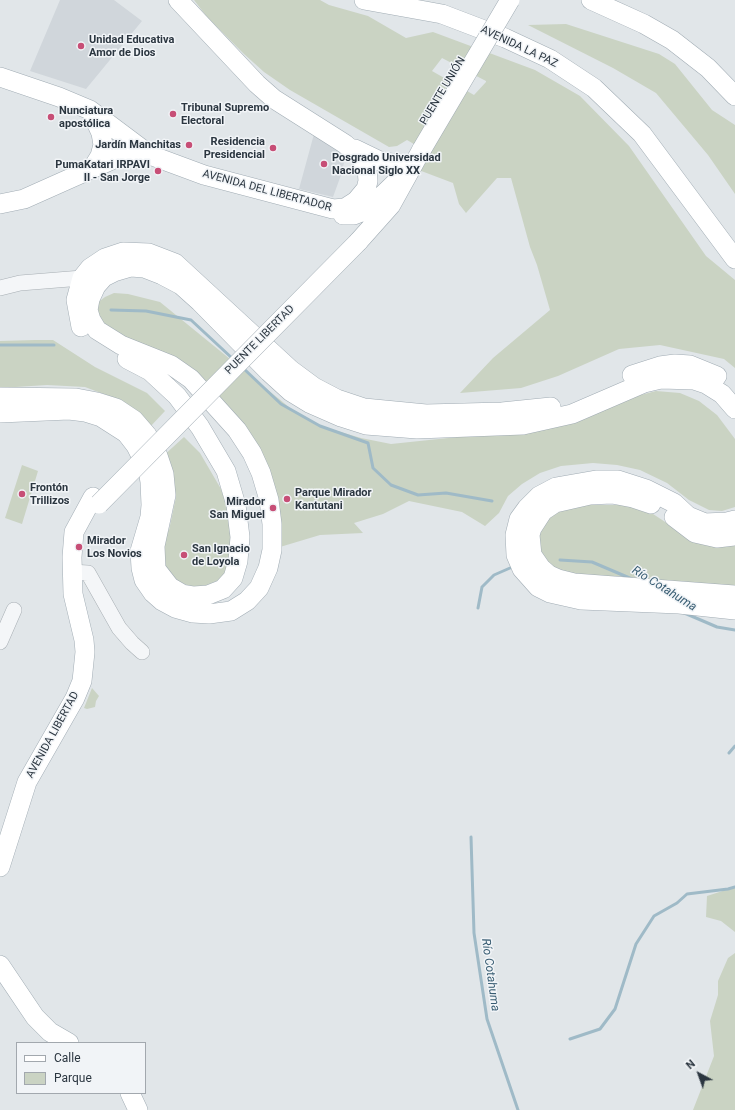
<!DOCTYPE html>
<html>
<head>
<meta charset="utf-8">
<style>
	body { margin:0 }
	#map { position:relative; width:735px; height:1110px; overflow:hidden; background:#e1e6e9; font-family:Roboto,sans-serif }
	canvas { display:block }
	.legend { position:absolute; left:16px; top:1042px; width:130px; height:52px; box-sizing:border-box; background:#f1f4f7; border:1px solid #a2a8ae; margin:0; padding:5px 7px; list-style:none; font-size:12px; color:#2b3640 }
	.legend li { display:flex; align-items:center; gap:8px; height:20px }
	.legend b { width:20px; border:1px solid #a2a8ae }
	.north { position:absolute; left:679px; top:1054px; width:40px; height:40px; -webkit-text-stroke:3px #f1f4f7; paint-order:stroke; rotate:319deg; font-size:11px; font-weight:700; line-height:16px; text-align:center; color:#2b3640 }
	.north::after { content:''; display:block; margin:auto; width:14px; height:18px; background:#2b3640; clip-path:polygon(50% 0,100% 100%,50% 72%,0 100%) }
</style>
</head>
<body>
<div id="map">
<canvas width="735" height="1110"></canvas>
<ul class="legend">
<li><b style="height:5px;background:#fff"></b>Calle</li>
<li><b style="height:11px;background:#cad3c3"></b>Parque</li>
</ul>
<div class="north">N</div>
</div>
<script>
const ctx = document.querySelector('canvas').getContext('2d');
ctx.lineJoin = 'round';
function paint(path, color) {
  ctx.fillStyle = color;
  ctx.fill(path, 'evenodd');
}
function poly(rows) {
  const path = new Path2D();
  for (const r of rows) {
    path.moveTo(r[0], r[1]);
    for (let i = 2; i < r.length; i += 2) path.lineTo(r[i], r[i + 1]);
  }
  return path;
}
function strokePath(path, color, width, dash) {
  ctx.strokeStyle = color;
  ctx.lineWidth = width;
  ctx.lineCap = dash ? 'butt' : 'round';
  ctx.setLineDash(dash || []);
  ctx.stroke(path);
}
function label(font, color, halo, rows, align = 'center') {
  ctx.font = font + ' Roboto,sans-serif';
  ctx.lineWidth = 3;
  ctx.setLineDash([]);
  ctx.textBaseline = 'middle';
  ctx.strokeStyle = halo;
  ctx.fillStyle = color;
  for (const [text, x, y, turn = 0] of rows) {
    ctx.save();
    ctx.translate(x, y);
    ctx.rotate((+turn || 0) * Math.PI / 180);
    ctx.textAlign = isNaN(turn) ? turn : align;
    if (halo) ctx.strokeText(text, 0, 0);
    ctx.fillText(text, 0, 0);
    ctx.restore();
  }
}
const built = poly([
	[60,0,114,0,142,21,86,89,30,71],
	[314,134,346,154,341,175,333,197,299,189]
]);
const green = poly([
	[194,0,320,0,329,5,368,16,406,38,433,32,535,70,580,96,629,146,706,256,735,280,735,368,724,359,660,345,619,349,558,376,521,388,460,393,493,358,550,310,537,265,530,247,511,178,497,178,466,213,459,204,453,183,416,169,426,151,407,140,397,146,389,147,290,90,264,72,244,54,207,17],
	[442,58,486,81,486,82,474,95,432,71],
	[566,24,659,54,675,64,712,110,735,125,735,194,708,155,656,93,613,68,528,25],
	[114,293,128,294,160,302,295,412,317,425,361,438,391,444,553,427,633,397,656,391,680,393,699,401,717,415,735,439,735,507,722,511,709,510,689,500,667,483,640,470,617,465,593,463,561,466,540,473,522,484,508,496,499,513,485,526,462,512,409,501,383,514,354,523,363,533,320,535,280,547,276,515,226,409,97,331,97,303,105,297],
	[35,340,53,340,95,367,147,393,165,411,149,428,114,398,85,387,47,385,0,388,0,341],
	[184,437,200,453,221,489,228,509,232,545,228,569,219,580,202,587,193,587,178,582,166,567,163,558,163,536,169,530,176,497,172,491,162,457],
	[22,465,38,471,22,524,5,518],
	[573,505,624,505,650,512,688,537,708,545,723,547,735,545,735,586,615,576,575,576,545,564,535,537,543,521,557,510],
	[92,688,99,696,96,701,95,707,87,709,84,708],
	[735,887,735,932,721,921,706,917,707,896],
	[735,953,735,1110,693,1110,714,1056,710,1021,718,995,718,981,728,958]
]);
const stream = poly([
	[111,310,146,311,191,320,233,359],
	[0,345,54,345],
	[243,368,281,404,320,426,368,443,373,468,391,485,418,495,446,493,492,501],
	[560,560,592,562,632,579],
	[478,608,482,587,494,575,510,568],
	[682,612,717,627,735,630],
	[729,753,735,746],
	[471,837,474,933,487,1019,518,1110],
	[570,1039,600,1029,615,1009,636,944,654,916,677,903,687,894,728,889,735,887]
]);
const minor = poly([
	[0,288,20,283,82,278],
	[71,572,88,573,119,628,132,643,142,652],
	[0,642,14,610]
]);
const major = poly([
	[364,0,442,14,505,38,550,59,594,88,642,134,735,259],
	[591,0,644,24,672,40,708,68,735,96],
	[0,77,59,97,90,110,150,155,204,175,333,209,345,208,356,201,366,189,368,181,367,169,360,157,345,144,274,99,257,84,178,0],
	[91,111,101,133,103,145,100,156,92,169],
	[355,149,382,162,402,164],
	[0,204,24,199,116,158,131,155,150,155],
	[343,215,354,215,367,210,395,183],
	[358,242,391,205,422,149],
	[81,327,76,300,82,278,90,268,105,258,123,252,149,253,175,263,291,370,314,387,337,399,364,408,426,414,502,412,551,407],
	[632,375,660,366,675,364,690,365,717,376],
	[0,397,76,398,97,402,116,408,134,420,147,435,158,456,164,474,166,495,155,546,156,569,170,587,182,594,194,596,208,595,223,589,233,578,238,561,240,537,236,505,226,471,200,427,177,396,150,371,127,359],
	[0,413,69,410,85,412,101,417,126,433,136,446,148,470,150,482,151,505,150,517,140,551,141,568,144,580,153,593,162,601,175,608,193,613,209,614,231,611,247,601,259,588,268,568,272,550,272,524,269,500,261,473,252,453,237,430,191,379,171,365,121,345,97,330,91,320,88,310,90,299,96,286,104,277,114,272,131,267,144,268,162,275,181,285,200,302,269,372,291,392,309,403,341,417,366,425,417,429,523,425,572,414,644,383,661,379,694,380,706,384,722,394,735,409],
	[651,504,633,498,612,494,590,495,555,503,543,511,532,528,530,535,532,555,541,568,549,575,558,579,574,583,735,595],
	[674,517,695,533,717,538,735,536],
	[735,520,727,522,705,523,688,516,674,503,646,489,618,480,596,480,556,487,539,496,527,508,519,519,515,535,516,555,522,569,538,587,550,593,581,600,679,604,735,610],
	[0,867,27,782,75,698,82,681,85,652,84,640,73,594,72,557,74,532,93,497],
	[0,965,35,1017,50,1032,69,1043],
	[130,1093,138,1110]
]);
const majorBridge = poly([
	[422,149,510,0],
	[99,504,358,242]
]);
const markers = [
	[81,46,4,"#c74e76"],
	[173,114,4,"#c74e76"],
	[51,117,4,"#c74e76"],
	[189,145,4,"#c74e76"],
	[273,148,4,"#c74e76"],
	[324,164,4,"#c74e76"],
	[158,171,4,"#c74e76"],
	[22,494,4,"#c74e76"],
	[287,499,4,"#c74e76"],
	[273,508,4,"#c74e76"],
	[79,547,4,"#c74e76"],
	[184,555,4,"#c74e76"]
];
const poiNames = [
	["Unidad Educativa",89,40],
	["Amor de Dios",89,53],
	["Tribunal Supremo",181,108],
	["Electoral",181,121],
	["Nunciatura",59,111],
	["apostólica",59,124],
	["Residencia",265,142,"right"],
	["Presidencial",265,155,"right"],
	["Jardín Manchitas",181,145,"right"],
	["Posgrado Universidad",332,158],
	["Nacional Siglo XX",332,171],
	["PumaKatari IRPAVI",150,165,"right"],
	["II - San Jorge",150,178,"right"],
	["Frontón",30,488],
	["Trillizos",30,501],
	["Parque Mirador",295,493],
	["Kantutani",295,506],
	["Mirador",265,502,"right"],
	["San Miguel",265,515,"right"],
	["Mirador",87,541],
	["Los Novios",87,554],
	["San Ignacio",192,549],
	["de Loyola",192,562]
];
const streetNames = [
	["AVENIDA LA PAZ",519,47,25],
	["PUENTE UNIÓN",443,91,-59],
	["AVENIDA DEL LIBERTADOR",267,191,15],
	["PUENTE LIBERTAD",260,340,-45],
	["AVENIDA LIBERTAD",53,735,-61]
];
const waterNames = [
	["Río Cotahuma",664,589,32],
	["Río Cotahuma",490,975,82]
];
paint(built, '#d0d6db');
paint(green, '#cad3c3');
strokePath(stream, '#9fbac7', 3);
strokePath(minor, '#a7aeb3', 16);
strokePath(major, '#a1acb4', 20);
strokePath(minor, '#f4f6f8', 15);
strokePath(major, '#fff', 19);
strokePath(majorBridge, '#a1acb4', 20, []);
strokePath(majorBridge, '#fff', 19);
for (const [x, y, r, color] of markers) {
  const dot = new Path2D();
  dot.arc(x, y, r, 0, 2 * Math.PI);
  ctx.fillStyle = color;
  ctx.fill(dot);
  strokePath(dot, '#f1f4f7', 1.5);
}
label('bold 11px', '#2b3640', '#f1f4f7', poiNames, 'left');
label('11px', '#2b3640', '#f1f4f7', streetNames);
label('italic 12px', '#375c72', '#f1f4f7', waterNames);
</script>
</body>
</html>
